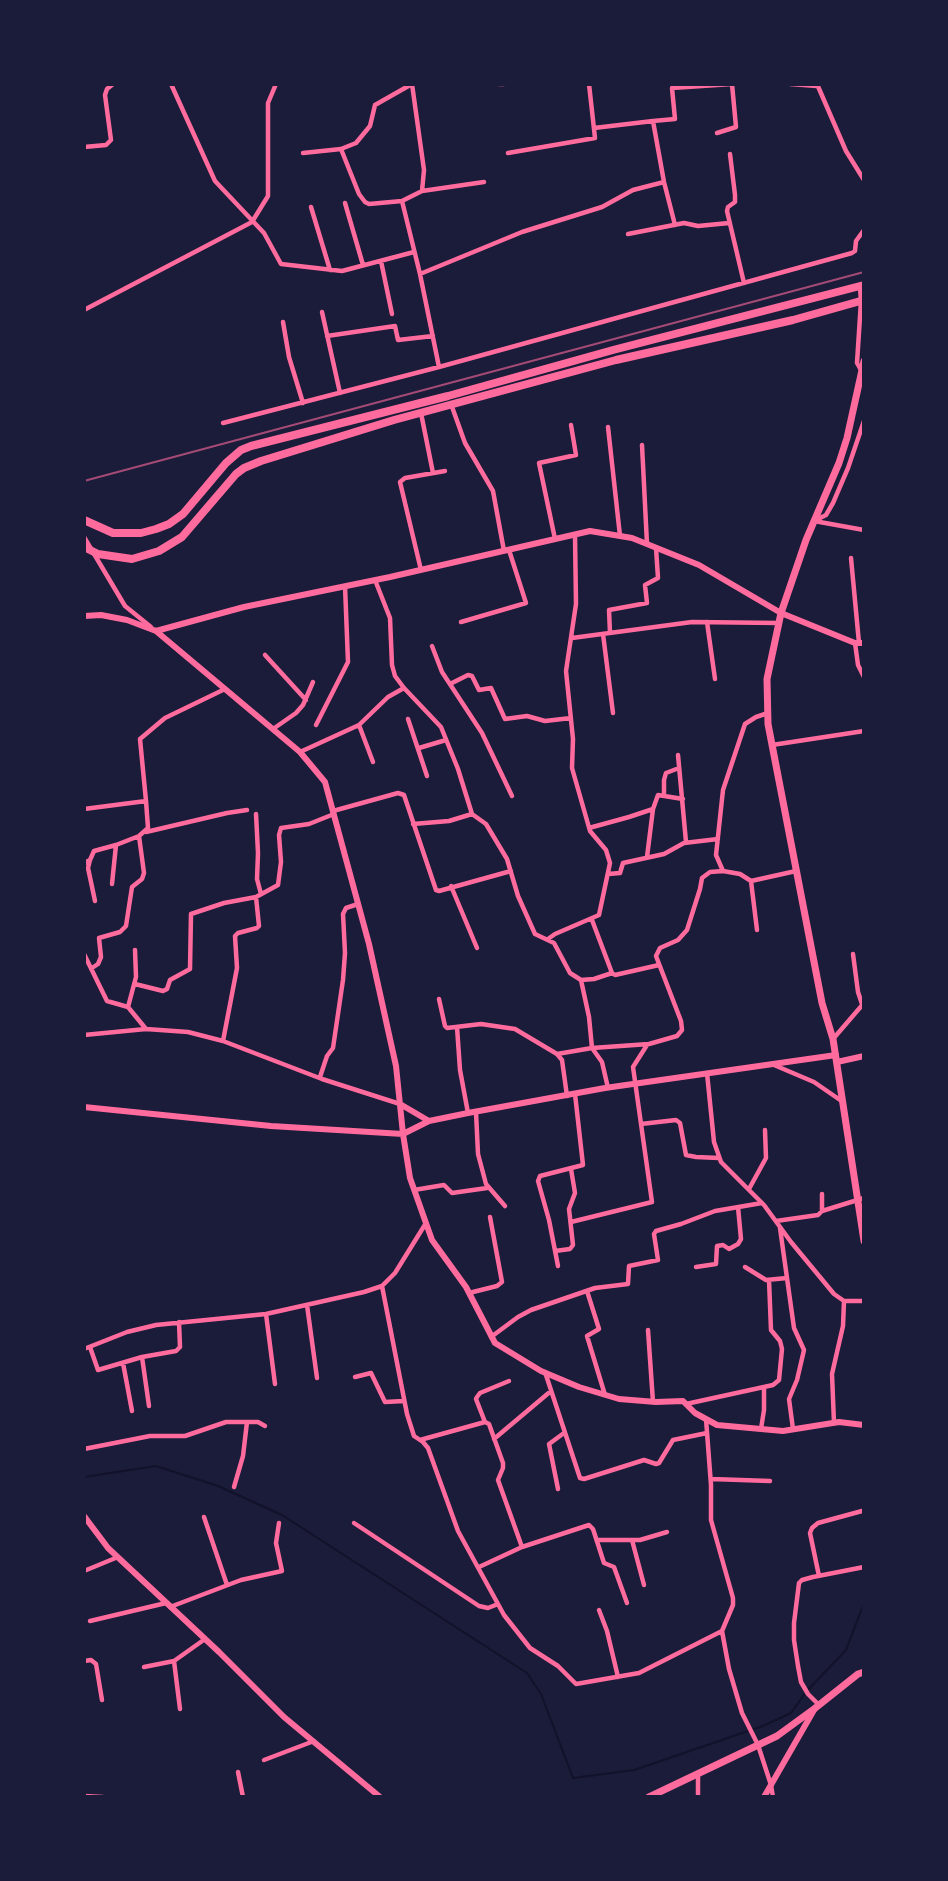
<!DOCTYPE html>
<html>
<head>
<meta charset="utf-8">
<style>
	body { margin:0 }
	#map { position:relative; width:948px; height:1881px; overflow:hidden; background:#1b1b3a; font-family:"Archivo Narrow",sans-serif }
	canvas { display:block }
	.frame { position:absolute; inset:0; border:86px solid #1b1b3a; pointer-events:none }
</style>
</head>
<body>
<div id="map">
<canvas width="948" height="1881"></canvas>
<div class="frame"></div>
</div>
<script>
const ctx = document.querySelector('canvas').getContext('2d');
ctx.lineJoin = 'round';
function poly(rows) {
  const path = new Path2D();
  for (const r of rows) {
    path.moveTo(r[0], r[1]);
    for (let i = 2; i < r.length; i += 2) path.lineTo(r[i], r[i + 1]);
  }
  return path;
}
function strokePath(path, color, width, dash) {
  ctx.strokeStyle = color;
  ctx.lineWidth = width;
  ctx.lineCap = dash ? 'butt' : 'round';
  ctx.setLineDash(dash || []);
  ctx.stroke(path);
}
const stream = poly([
	[84,1477,156,1466,218,1486,282,1515,527,1673,541,1694,573,1778,634,1770,763,1726,791,1713,806,1692,846,1650,864,1603]
]);
const minor = poly([
	[171,84,215,181,264,233,281,264,342,271,414,252],
	[412,84,424,170,422,191],
	[499,84,504,84],
	[790,84,817,86],
	[817,84,846,151,864,180],
	[653,121,675,119,672,88,732,84],
	[594,128,653,121,664,182,675,225],
	[717,133,736,127,732,84],
	[84,147,106,145,111,140,105,95,107,89,113,84],
	[341,149,359,194,365,202,369,204,402,201,422,191,484,182],
	[303,153,341,149,356,143,370,126,375,105,412,84],
	[508,153,595,138,589,84],
	[730,154,735,195,735,202,728,207,727,211,744,283],
	[402,201,420,274],
	[345,203,363,265],
	[311,207,330,270],
	[628,234,684,223,698,226,729,223],
	[381,261,392,314],
	[860,287,861,301,857,363,861,370],
	[84,310,252,222,268,196,268,103,276,84],
	[322,312,340,393],
	[283,322,289,357,303,403],
	[327,336,395,326,398,340,433,336],
	[439,367,420,274,522,232,602,207,633,190,664,182],
	[451,404,465,443,493,491,504,551],
	[421,413,433,473],
	[223,423,439,367,852,253,855,251,856,241,864,230],
	[608,427,620,536],
	[642,445,647,544],
	[814,521,826,515,833,503,848,468,864,421],
	[814,521,864,530],
	[84,537,125,606,151,627],
	[555,539,539,463,576,455,571,425],
	[851,558,859,643],
	[421,570,400,482,405,478,445,471],
	[375,580,390,618,392,665,395,676,404,688,441,727,458,769,472,814,486,824,507,859,518,896,535,934,554,943,570,973,581,980,589,1017,592,1048,602,1062,608,1088],
	[461,622,526,603,509,550],
	[707,622,715,679],
	[610,633,609,610,647,603,645,585,658,578,656,548],
	[603,634,613,713],
	[572,638,692,622,779,623],
	[855,643,858,665,864,677],
	[432,646,442,672,482,733,512,796],
	[265,655,306,700],
	[450,684,468,675,472,676,479,690,491,688,505,719,527,716,545,721,571,718],
	[408,719,427,776],
	[316,725,348,662,345,586],
	[359,725,373,762],
	[273,729,296,713,303,705,313,682],
	[772,745,864,731],
	[419,748,446,740],
	[300,752,359,725,388,697,404,688],
	[678,755,686,842],
	[664,796,664,780,666,773,679,768],
	[84,809,146,801,140,739,165,718,225,689],
	[333,811,398,793,404,795,436,890,439,891,511,871],
	[256,814,258,853,257,879,261,894],
	[413,824,449,821,472,814],
	[589,828,629,817,653,809,658,795,683,799],
	[146,832,227,813,247,810],
	[647,857,653,809],
	[90,860,94,851,116,845],
	[84,863,90,860,88,868,95,901],
	[723,871,716,855,723,790,745,724,756,717,768,713],
	[608,874,620,873,623,863,664,854,684,843,718,839],
	[751,881,757,930],
	[112,884,116,845,139,836,148,828,146,801],
	[451,886,477,948],
	[592,920,612,973,615,975,659,965],
	[548,939,555,934,599,915,610,863,606,850,590,831,572,768,573,739,566,671,576,604,575,535],
	[84,954,107,1001,128,1007,146,1029],
	[853,954,858,992,862,1004],
	[92,968,98,964,101,957,99,938,120,932,126,926,132,887,142,879,144,873,139,836],
	[581,980,594,979,612,973],
	[135,984,163,991,167,989,170,980,190,969,191,914,224,903,256,897,278,885,281,862,279,835,281,828,309,824,334,814],
	[439,999,445,1026,447,1028,481,1024,515,1029,557,1054,562,1060,567,1096],
	[128,1007,136,977,135,950],
	[457,1027,460,1070,468,1113],
	[84,1035,146,1029,188,1032,223,1041,322,1079,400,1104],
	[833,1039,864,1003],
	[223,1041,237,968,235,936,238,933,257,928,259,926,256,897],
	[557,1054,592,1048,649,1044,677,1036,682,1030,681,1021,656,956,660,948,678,940,687,930,700,889,702,878,710,872,723,871,740,874,751,881,796,871],
	[774,1065,814,1082,843,1102],
	[707,1073,714,1142,721,1162,764,1205,791,1242,834,1294,844,1301,864,1301],
	[320,1077,327,1056,333,1048,343,980,345,953,343,914,346,908,358,904],
	[476,1112,478,1154,486,1184,505,1206],
	[641,1124,676,1120,680,1123,686,1155,696,1157,719,1158],
	[749,1189,766,1158,765,1130],
	[414,1190,444,1185,452,1193,487,1188],
	[822,1211,864,1198],
	[776,1221,818,1215,822,1211,822,1194],
	[571,1222,652,1202,633,1067,647,1045],
	[780,1228,794,1328,804,1350,797,1380,789,1399,793,1429],
	[555,1251,570,1249,573,1245,569,1209,575,1193,571,1169],
	[558,1266,549,1220,538,1181,540,1176,583,1165,575,1094],
	[696,1267,716,1264,717,1246,723,1245,729,1249,738,1244,741,1239,738,1207],
	[745,1267,766,1280,787,1278],
	[382,1286,407,1414,414,1436,423,1442,428,1448,458,1531,504,1615,530,1648,558,1666,576,1684,639,1673,722,1631,733,1605,733,1598,711,1520,711,1485,706,1419],
	[587,1291,599,1329,587,1336,605,1395],
	[469,1293,497,1286,502,1282,490,1217],
	[307,1305,317,1378],
	[266,1314,275,1384],
	[648,1330,653,1402],
	[491,1337,518,1317,531,1310,595,1288,628,1284,629,1266,658,1260,654,1234,656,1231,681,1224,715,1211,762,1203],
	[90,1347,98,1370,142,1357,176,1351,180,1347,179,1322],
	[84,1349,127,1332,156,1325,266,1314,364,1292,382,1286,395,1273,426,1223],
	[142,1357,149,1406],
	[123,1363,132,1411],
	[545,1372,580,1478,584,1479,644,1460,656,1464,659,1463,673,1440,707,1433],
	[355,1377,371,1373,385,1402,404,1401],
	[686,1404,773,1385,779,1380,782,1349,780,1341,771,1330,769,1280],
	[485,1422,476,1399,477,1397,480,1393,509,1381],
	[834,1423,832,1374,843,1326,844,1301],
	[761,1429,764,1410,764,1387],
	[494,1439,551,1391],
	[420,1440,485,1422,489,1424,503,1463,503,1468,498,1480,522,1547],
	[84,1449,150,1436,185,1436,226,1422,258,1422,265,1426],
	[711,1479,770,1481],
	[234,1487,243,1456,247,1422],
	[558,1489,549,1444,564,1433],
	[204,1517,227,1585],
	[354,1523,479,1606,488,1608,498,1604],
	[597,1540,640,1540,667,1532],
	[632,1540,644,1585],
	[479,1567,522,1547,589,1525,593,1529,604,1563,614,1567,627,1603],
	[84,1571,118,1557],
	[819,1576,810,1533,812,1528,818,1523,862,1511],
	[170,1607,241,1580,282,1571,276,1543,279,1523],
	[599,1610,607,1631,618,1677],
	[90,1621,166,1603],
	[722,1631,729,1669,742,1713,758,1745,771,1785,773,1797],
	[84,1661,91,1660,96,1664,102,1700],
	[174,1661,180,1709],
	[144,1667,174,1661,205,1639],
	[819,1705,808,1694,801,1682,798,1666,794,1640,794,1623,799,1583,802,1580,813,1577,864,1567],
	[264,1760,314,1741],
	[238,1772,243,1797],
	[84,1796,103,1797],
	[698,1797,698,1774]
]);
const tertiary = poly([
	[84,616,101,615,127,620,156,631,244,607,390,577,590,531,632,538,699,565,781,613,855,643,864,643],
	[156,631,300,752,325,782,369,944,396,1066,403,1134,410,1178,432,1240,466,1287,495,1343,541,1371,579,1387,619,1399,656,1402,683,1401,695,1413,717,1425,783,1431,839,1422,864,1425],
	[837,1062,864,1056],
	[400,1104,429,1121],
	[84,1107,271,1126,403,1134,429,1121,468,1113,605,1088,836,1055],
	[84,1516,108,1548,219,1652,284,1717,380,1797],
	[764,1797,814,1710]
]);
const secondary = poly([
	[864,361,847,438,839,463,806,540,781,613,767,679,768,724,822,1003,833,1039,864,1241],
	[649,1797,777,1736,814,1709,858,1674,864,1672]
]);
const primary = poly([
	[84,520,113,533,141,533,156,529,169,524,183,514,226,463,241,450,251,446,448,396,613,350,864,285],
	[84,547,98,554,132,559,159,551,182,537,236,474,244,468,261,461,394,420,616,360,793,320,864,300]
]);
const rail = poly([
	[84,481,864,272]
]);
strokePath(stream, '#12122b', 2);
strokePath(minor, '#ff6b9d', 4.5);
strokePath(tertiary, '#ff6b9d', 6);
strokePath(secondary, '#ff6b9d', 7);
strokePath(primary, '#ff6b9d', 8);
strokePath(rail, '#a44b75', 2);
</script>
</body>
</html>
